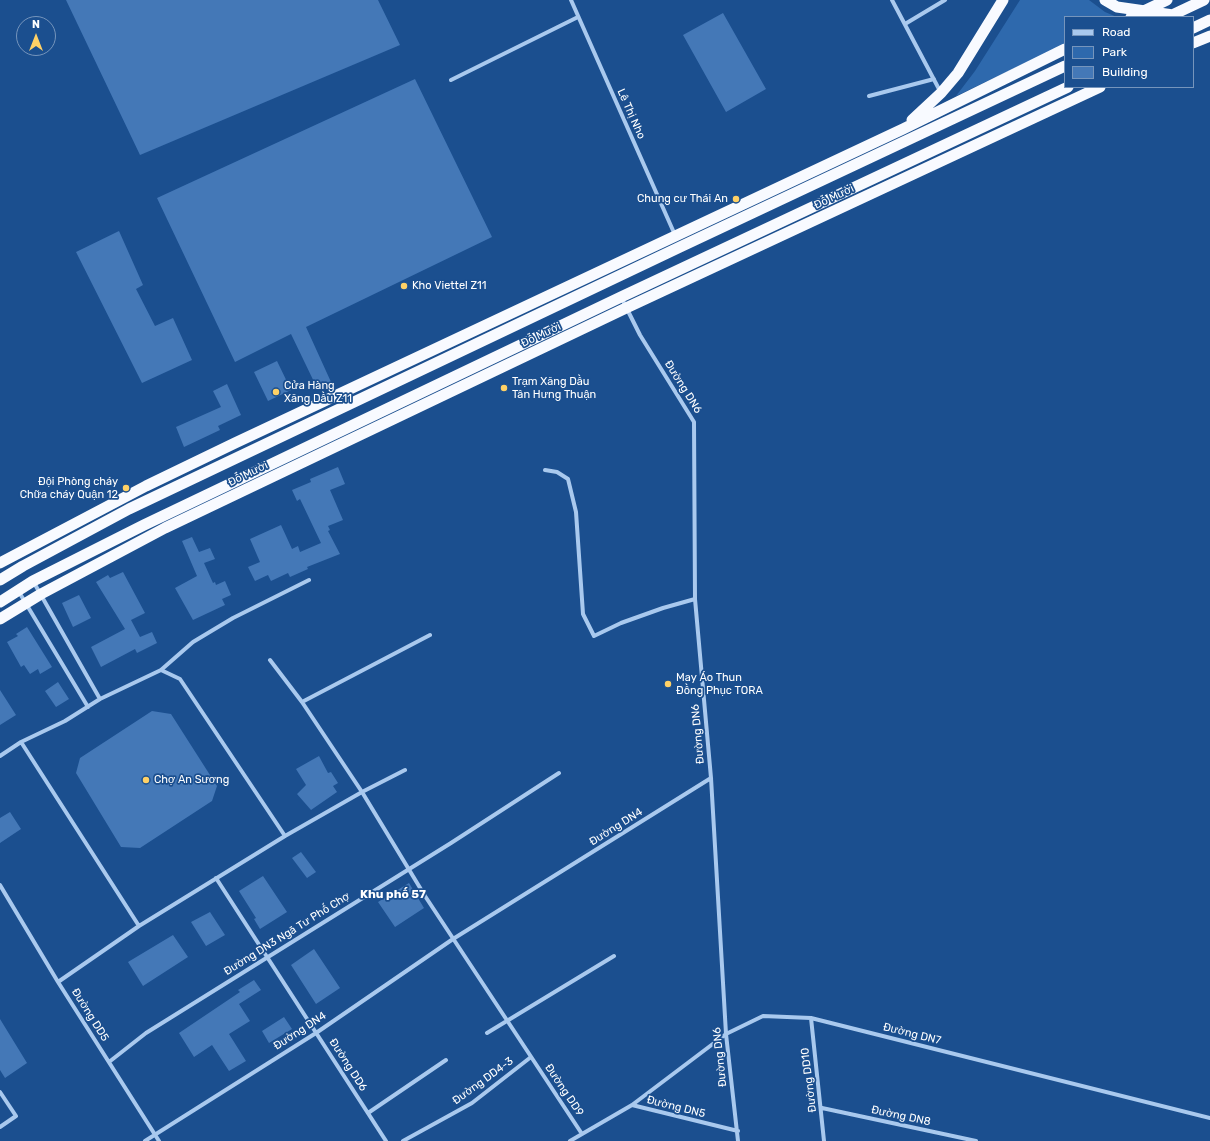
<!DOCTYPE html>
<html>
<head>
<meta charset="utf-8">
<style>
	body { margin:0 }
	#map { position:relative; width:1210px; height:1141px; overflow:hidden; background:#1b4f8f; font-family:Rubik,sans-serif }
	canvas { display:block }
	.legend { position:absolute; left:1064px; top:16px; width:130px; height:72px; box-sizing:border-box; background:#1b4f8f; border:1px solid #7695bc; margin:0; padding:5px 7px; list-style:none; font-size:12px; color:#fff }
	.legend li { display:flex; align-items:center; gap:8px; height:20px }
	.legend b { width:20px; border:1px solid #7695bc }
	.north { position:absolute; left:16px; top:16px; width:40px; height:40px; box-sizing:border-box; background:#1b4f8f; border:1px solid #7695bc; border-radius:50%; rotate:0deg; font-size:11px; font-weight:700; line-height:16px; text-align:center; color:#fff }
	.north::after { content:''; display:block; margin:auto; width:14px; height:18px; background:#ffd166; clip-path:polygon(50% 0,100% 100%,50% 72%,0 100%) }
</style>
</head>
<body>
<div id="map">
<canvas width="1210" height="1141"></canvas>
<ul class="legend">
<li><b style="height:5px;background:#a9c9ee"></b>Road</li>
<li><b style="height:11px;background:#2e69ad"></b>Park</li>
<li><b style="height:11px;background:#4478b7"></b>Building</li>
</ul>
<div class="north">N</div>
</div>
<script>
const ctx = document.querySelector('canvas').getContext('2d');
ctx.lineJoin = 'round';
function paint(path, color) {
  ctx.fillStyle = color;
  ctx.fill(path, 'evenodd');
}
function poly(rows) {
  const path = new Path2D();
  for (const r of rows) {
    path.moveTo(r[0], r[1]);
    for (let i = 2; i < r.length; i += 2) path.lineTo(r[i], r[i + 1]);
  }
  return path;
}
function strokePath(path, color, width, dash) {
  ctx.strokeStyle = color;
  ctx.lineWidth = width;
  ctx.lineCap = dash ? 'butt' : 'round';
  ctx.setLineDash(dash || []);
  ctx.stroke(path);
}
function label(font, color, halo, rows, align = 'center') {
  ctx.font = font + ' Rubik,sans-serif';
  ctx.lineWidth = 3.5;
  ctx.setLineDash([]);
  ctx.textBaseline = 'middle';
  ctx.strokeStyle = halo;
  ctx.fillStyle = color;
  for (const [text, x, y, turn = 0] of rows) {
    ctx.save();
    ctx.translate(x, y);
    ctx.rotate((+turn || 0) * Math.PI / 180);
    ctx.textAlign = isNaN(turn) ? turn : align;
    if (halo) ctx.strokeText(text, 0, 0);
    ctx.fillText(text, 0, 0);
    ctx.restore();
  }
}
const green = poly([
	[1020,0,1089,0,1105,12,1117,17,1065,17,1065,44,956,96,975,71]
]);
const building = poly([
	[66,0,378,0,400,45,140,155],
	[723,13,766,89,726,112,683,35],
	[415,79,492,237,306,327,331,382,317,388,291,334,235,362,157,198],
	[119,231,143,285,136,289,155,326,173,318,192,360,142,383,76,252],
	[277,361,291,390,268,401,254,372],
	[227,384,241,415,218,426,220,430,184,447,176,427,221,407,213,391],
	[338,467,345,484,330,490,343,520,328,526,330,530,328,531,340,554,307,567,308,569,290,577,288,573,271,581,268,575,255,581,248,567,260,562,250,539,281,525,292,549,298,546,300,552,321,543,300,499,297,501,292,490,311,482,310,479],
	[192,537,199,552,210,548,215,559,204,563,213,583,215,582,216,585,225,581,231,595,222,599,225,605,193,620,175,588,197,576,182,541],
	[123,572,145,613,131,620,140,637,152,632,157,643,137,653,135,649,101,667,91,647,125,629,96,582,108,575,110,578],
	[79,595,91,618,73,627,62,603],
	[27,627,52,667,40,674,38,669,30,674,24,665,21,667,7,642,18,636,16,634],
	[58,682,69,699,56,707,45,691],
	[0,690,16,715,0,725],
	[152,711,171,714,217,786,212,801,140,848,121,847,76,773,80,758],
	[319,756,328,773,331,772,338,783,333,786,337,792,311,810,297,794,306,785,296,769],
	[10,812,21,829,0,843,0,818],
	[301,852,316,872,307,878,292,858],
	[263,876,287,912,260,929,254,919,256,918,239,891],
	[409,883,424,908,395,927,378,902],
	[210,912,225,935,206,946,191,922],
	[173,935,188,957,143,986,128,962],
	[314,949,340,988,316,1004,291,965],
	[254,980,261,990,239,1004,250,1021,229,1034,246,1061,229,1071,212,1045,194,1057,179,1033,240,992,238,990],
	[284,1017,292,1029,269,1043,262,1031],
	[0,1019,27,1063,5,1078,0,1070]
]);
const minor = poly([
	[571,0,675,235],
	[892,0,940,91],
	[905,24,945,0],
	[451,80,578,17],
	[869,96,934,79],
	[621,297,640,335,694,422,695,599,711,778,726,1034,738,1141],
	[545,470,557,472,568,479,576,512,583,614,594,636,621,623,663,608,695,599],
	[33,581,100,699],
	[19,592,88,707],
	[270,660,302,702,362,792,425,896,582,1134],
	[161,670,180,679,285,836,139,926,21,742,65,721,100,699,161,670],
	[161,670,193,642,233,618,309,580],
	[302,702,430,635],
	[0,756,21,742],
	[285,836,362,792,405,770],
	[216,878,386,1141],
	[0,885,58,982],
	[139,926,58,982,159,1141],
	[811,1018,824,1141],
	[487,1033,614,956],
	[109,1062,146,1033,451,843,559,773],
	[0,1092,16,1116,0,1127],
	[632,1105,738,1131],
	[822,1108,976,1141],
	[368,1113,446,1060],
	[145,1141,316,1033,453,939,711,778],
	[403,1141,472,1103,531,1057],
	[570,1141,632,1105,726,1034,763,1016,811,1018,1210,1118]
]);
const trunk = poly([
	[1105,0,1117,7,1173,15],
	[1131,17,1167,0],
	[1168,17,1204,0],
	[1193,28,1210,20],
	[1193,43,1210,36],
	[912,120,941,93,958,73,1003,0],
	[0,563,146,486,235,443,903,129,1065,49],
	[0,580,23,566,129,509,680,247,1065,66],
	[0,602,33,581,144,525,621,297,1068,87],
	[0,619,41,594,165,528,626,308,1100,87]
]);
const markers = [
	[736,199,4,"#ffd166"],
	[404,286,4,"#ffd166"],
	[504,388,4,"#ffd166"],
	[276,392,4,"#ffd166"],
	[126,488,4,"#ffd166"],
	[668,684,4,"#ffd166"],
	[146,780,4,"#ffd166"]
];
const streetNames = [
	["Lê Thị Nho",631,114,66],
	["Đỗ Mười",834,197,-25],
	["Đỗ Mười",541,335,-25],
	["Đường DN6",683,387,58],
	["Đỗ Mười",248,474,-26],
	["Đường DN6",698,734,-95],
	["Đường DN4",616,827,-32],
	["Đường DN3 Ngã Tư Phố Chợ",287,934,-32],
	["Đường DD5",90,1015,58],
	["Đường DN4",300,1031,-33],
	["Đường DN7",912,1034,14],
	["Đường DN6",720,1057,-96],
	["Đường DD6",348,1065,57],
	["Đường DD10",809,1080,-97],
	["Đường DD4-3",483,1081,-36],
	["Đường DD9",564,1090,56],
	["Đường DN5",676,1107,14],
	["Đường DN8",901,1116,12]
];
const poiNames = [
	["Chung cư Thái An",728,199,"right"],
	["Kho Viettel Z11",412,286],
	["Trạm Xăng Dầu",512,382],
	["Tân Hưng Thuận",512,395],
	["Cửa Hàng",284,386],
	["Xăng Dầu Z11",284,399],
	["Đội Phòng cháy",118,482,"right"],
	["Chữa cháy Quận 12",118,495,"right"],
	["May Áo Thun",676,678],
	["Đồng Phục TORA",676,691],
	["Chợ An Sương",154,780]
];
const neighbourhoodNames = [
	["Khu phố 57",393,895]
];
paint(green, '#2e69ad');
paint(building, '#4478b7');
strokePath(minor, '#a9c9ee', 4);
strokePath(trunk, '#f8faff', 11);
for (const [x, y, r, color] of markers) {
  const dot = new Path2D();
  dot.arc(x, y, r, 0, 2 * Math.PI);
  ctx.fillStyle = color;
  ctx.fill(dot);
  strokePath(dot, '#1b4f8f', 1.5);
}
label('11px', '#fff', '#1b4f8f', streetNames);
label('11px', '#fff', '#1b4f8f', poiNames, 'left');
label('bold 12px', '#fff', '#1b4f8f', neighbourhoodNames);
</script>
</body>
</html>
